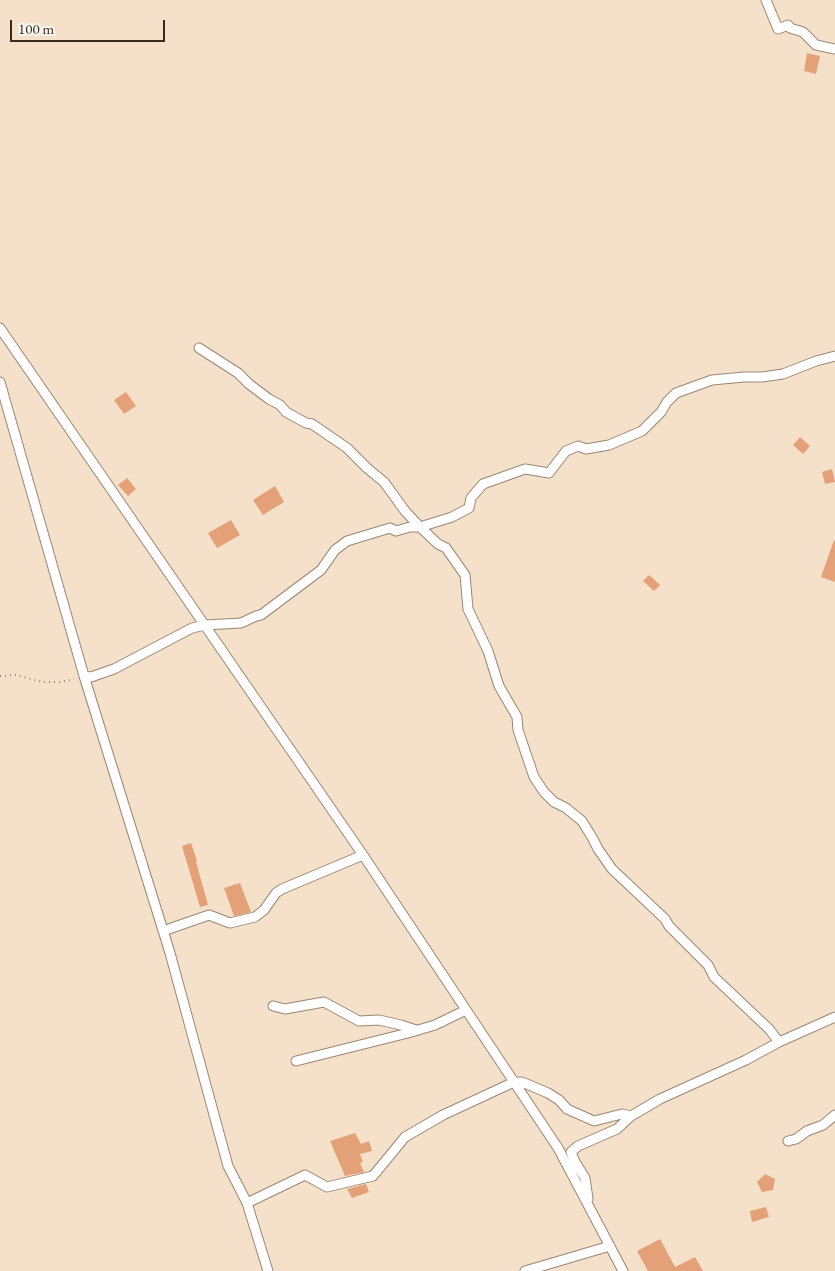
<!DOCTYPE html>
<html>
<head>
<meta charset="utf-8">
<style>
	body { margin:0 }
	#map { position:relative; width:835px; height:1271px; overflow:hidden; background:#f5e1ca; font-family:"EB Garamond",serif }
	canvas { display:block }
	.scale { position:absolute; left:10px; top:20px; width:155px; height:22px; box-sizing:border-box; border:2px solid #3b2a1e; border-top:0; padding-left:6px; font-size:15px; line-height:18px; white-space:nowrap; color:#3b2a1e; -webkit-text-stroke:4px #f6f6f2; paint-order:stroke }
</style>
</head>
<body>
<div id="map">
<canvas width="835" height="1271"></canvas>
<div class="scale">100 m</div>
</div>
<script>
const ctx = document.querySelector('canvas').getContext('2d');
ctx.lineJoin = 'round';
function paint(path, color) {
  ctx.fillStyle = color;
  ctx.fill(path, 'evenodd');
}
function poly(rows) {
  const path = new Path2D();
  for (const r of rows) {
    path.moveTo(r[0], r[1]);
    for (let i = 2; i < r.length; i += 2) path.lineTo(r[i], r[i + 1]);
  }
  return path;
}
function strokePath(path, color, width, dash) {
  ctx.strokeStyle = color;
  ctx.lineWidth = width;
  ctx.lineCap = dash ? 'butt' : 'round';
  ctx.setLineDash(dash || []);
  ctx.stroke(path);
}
const building = poly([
	[807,53,820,56,816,74,804,71],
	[126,392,136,406,124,414,114,400],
	[800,437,810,446,803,454,793,445],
	[832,469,835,482,825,484,822,472],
	[127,478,136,489,128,496,118,485],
	[275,486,284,502,263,515,253,500],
	[231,520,240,535,217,548,208,533],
	[834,540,835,541,835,582,821,577],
	[649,575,660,585,654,591,643,581],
	[191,843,197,861,196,862,208,905,200,907,182,846],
	[240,883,251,912,234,916,224,888],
	[355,1133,361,1144,369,1141,372,1151,360,1154,363,1162,360,1163,364,1172,345,1176,330,1141],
	[765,1174,775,1179,773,1190,762,1192,757,1182],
	[366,1184,369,1192,352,1198,347,1189],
	[766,1207,769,1217,752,1222,750,1211],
	[660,1239,675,1267,695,1257,703,1271,648,1271,637,1251]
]);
const path = poly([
	[0,676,16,675,42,682,61,682,74,679]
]);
const minor = poly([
	[766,0,778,29,788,25,790,28,803,32,816,45,835,49],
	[0,328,363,855,558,1148,623,1271],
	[199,348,238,373,249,384,269,399,280,405,286,412,306,423,312,424,347,448,367,468,384,482,405,511,420,527,452,517,469,508,471,498,483,484,525,469,549,473,566,451,578,446,586,449,609,445,642,431,661,412,667,402,676,393,712,380,744,377,762,377,783,374,816,361,835,356],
	[0,382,84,676,170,953,228,1166,247,1203,268,1271],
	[84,676,91,677,114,669,192,628,205,625,241,623,256,616,261,615,321,570,335,550,347,541,390,528,396,531,410,527,420,527,438,544,446,548,465,575,468,609,488,651,499,686,517,717,518,730,534,777,544,792,554,802,566,808,582,821,593,839,598,849,612,869,665,919,669,926,708,965,714,977,769,1029,779,1042,835,1017],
	[163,931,209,915,230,923,255,917,264,910,276,893,282,889,363,855],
	[273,1006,285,1009,324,1002,359,1021,379,1020,401,1025,416,1030],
	[296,1061,408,1033,435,1025,466,1010],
	[788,1141,796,1139,807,1131,823,1125,835,1115],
	[588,1199,585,1178,575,1162,571,1152,578,1146,617,1129,631,1116,660,1099,746,1060,779,1042],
	[247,1203,305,1175,327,1187,373,1176,405,1137,443,1115,514,1082,522,1082,548,1093,559,1100,567,1109,594,1121,622,1114,631,1116],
	[525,1271,610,1246]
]);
paint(building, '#e4a178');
strokePath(minor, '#988674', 11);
strokePath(path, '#988674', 2, [1, 4]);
strokePath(minor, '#fff', 9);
</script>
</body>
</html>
